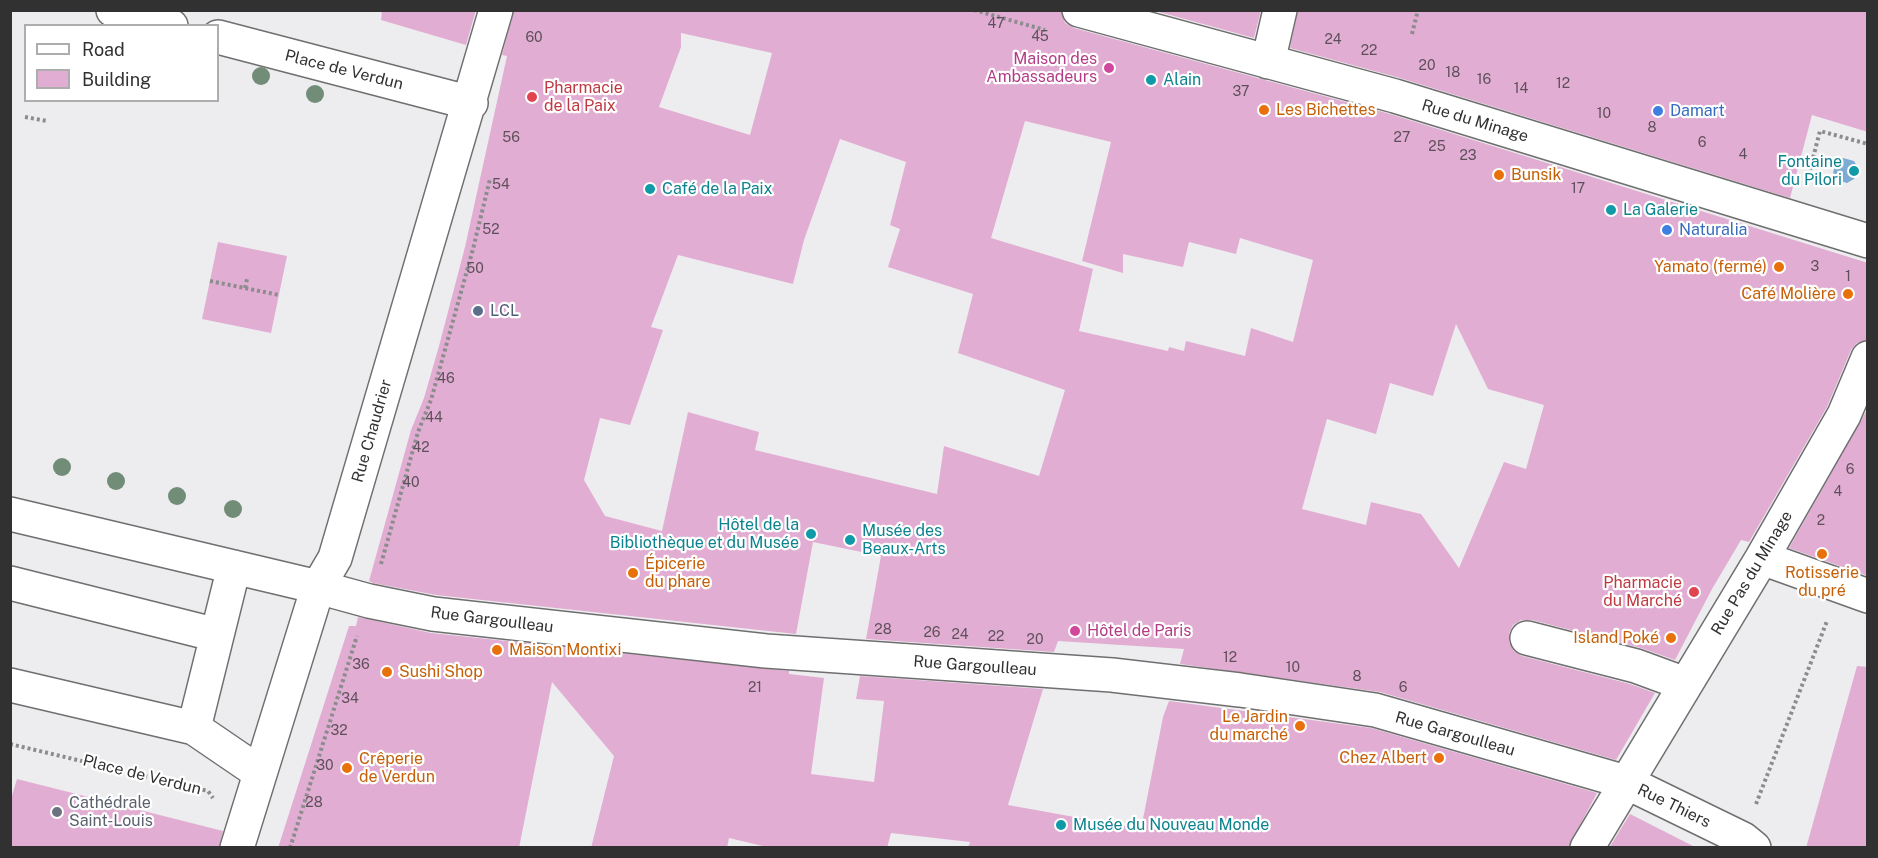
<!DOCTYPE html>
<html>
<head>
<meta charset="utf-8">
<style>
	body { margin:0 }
	#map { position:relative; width:1878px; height:858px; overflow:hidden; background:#ededef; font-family:"Public Sans",sans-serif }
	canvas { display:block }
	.frame { position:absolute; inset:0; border:12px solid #313132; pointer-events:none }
	.legend { position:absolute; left:24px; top:24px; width:195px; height:78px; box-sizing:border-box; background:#fff; border:2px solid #adadad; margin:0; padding:8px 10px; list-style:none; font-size:18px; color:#313132 }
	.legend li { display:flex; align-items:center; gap:12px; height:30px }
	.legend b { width:30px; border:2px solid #adadad }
</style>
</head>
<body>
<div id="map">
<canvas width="1878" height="858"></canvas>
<div class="frame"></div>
<ul class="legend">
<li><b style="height:8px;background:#fff"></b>Road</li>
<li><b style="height:16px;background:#e2add3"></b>Building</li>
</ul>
</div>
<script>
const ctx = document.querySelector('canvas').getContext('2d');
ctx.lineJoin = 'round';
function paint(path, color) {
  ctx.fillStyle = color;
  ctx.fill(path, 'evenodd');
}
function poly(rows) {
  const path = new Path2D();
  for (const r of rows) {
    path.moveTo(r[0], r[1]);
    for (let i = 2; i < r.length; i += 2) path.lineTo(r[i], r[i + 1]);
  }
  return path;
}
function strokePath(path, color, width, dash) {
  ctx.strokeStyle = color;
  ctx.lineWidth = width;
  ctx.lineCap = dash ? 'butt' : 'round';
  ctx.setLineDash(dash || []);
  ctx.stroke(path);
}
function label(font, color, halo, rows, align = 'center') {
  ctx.font = font + ' "Public Sans",sans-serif';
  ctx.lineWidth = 4.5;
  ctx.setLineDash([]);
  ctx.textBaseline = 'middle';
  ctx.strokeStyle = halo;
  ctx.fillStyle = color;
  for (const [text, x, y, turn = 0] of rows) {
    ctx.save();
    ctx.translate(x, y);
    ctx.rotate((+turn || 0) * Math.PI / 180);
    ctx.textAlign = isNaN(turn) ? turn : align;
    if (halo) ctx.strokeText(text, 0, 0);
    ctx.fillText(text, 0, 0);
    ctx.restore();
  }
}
const water = poly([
	[1843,158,1854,161,1858,168,1854,179,1847,183,1837,180,1833,173,1836,162]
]);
const building = poly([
	[382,10,476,10,466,45,381,20],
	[514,10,1061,10,1065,23,1074,28,1390,114,1868,263,1868,340,1857,343,1851,350,1827,407,1749,542,1741,540,1712,589,1675,660,1641,648,1532,620,1521,620,1513,625,1509,633,1509,642,1514,651,1522,656,1630,684,1655,693,1616,760,1380,692,1180,664,1184,649,1058,641,1054,652,866,639,881,556,813,542,796,634,436,595,373,583,369,581,411,430,424,398,439,346,465,247,507,56,502,55],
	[681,33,772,53,750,135,659,107,681,47],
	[1025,121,1111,142,1082,261,1123,273,1123,254,1183,267,1189,242,1236,254,1240,238,1313,260,1293,342,1251,328,1245,356,1186,341,1184,351,1169,347,1168,351,1079,331,1093,269,991,238],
	[840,139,906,162,890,225,900,229,888,267,973,294,958,353,1065,390,1039,476,944,446,937,494,755,450,759,432,688,412,662,531,605,516,584,480,600,418,630,425,663,330,651,327,678,255,793,284,804,240],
	[1456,324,1488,389,1544,405,1526,469,1504,462,1459,568,1421,514,1371,502,1366,525,1302,509,1327,419,1376,434,1390,383,1433,396],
	[1152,10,1261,10,1254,38],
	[1298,10,1868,10,1868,132,1812,115,1790,198,1400,78,1290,48],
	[218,242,287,256,271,333,202,319],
	[1868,408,1868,576,1789,548],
	[358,617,431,633,789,671,789,674,824,678,811,774,874,782,884,701,856,699,860,676,1043,689,1008,805,1141,829,1163,717,1169,701,1371,728,1597,793,1568,848,968,848,970,842,891,833,887,848,771,848,729,838,727,848,591,848,614,756,552,682,519,848,278,848,349,626,356,626],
	[1857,666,1868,667,1868,848,1806,848],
	[17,779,223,831,219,848,10,848,10,802],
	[1630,814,1697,848,1609,848]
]);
const path = poly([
	[974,10,1045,30],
	[1412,34,1418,10],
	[25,117,47,121],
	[1807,181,1820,131,1868,144],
	[210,281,279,295],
	[245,288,247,279],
	[381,564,418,432,431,400,473,249,490,179],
	[10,744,208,791,213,798],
	[1756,804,1827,621],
	[290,848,357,636]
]);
const minor = poly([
	[113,10,171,26],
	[1079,10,1395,96,1868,241],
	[218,37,471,103],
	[1268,62,1280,10],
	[10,514,318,587,369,601,433,614,766,651,1112,675,1240,690,1375,710,1626,782,1743,839,1754,848],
	[1762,558,1868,596],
	[10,583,217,635],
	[1527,638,1636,666,1685,684],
	[10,685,194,728,260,773],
	[194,728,234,567],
	[237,848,318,587,335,558,496,10],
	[1587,848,1762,558,1844,415,1868,358]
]);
const trees = [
	[261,76],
	[315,94],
	[62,467],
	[116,481],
	[177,496],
	[233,509]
];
const markers = [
	[1109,68,6,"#d1479c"],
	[1151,80,6,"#0f9aa8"],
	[532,97,6,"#e0444e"],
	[1264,110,6,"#e8710a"],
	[1658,111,6,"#3f7fe0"],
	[1854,171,6,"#0f9aa8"],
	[1499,175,6,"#e8710a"],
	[650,189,6,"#0f9aa8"],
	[1611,210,6,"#0f9aa8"],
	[1667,230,6,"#3f7fe0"],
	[1779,267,6,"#e8710a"],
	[1848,294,6,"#e8710a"],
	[478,311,6,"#5c6f8a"],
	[811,534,6,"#0f9aa8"],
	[850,540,6,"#0f9aa8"],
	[1822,554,6,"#e8710a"],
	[633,573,6,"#e8710a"],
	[1694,592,6,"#e0444e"],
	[1075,631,6,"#d1479c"],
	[1671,638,6,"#e8710a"],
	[497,650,6,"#e8710a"],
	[387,672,6,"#e8710a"],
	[1300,726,6,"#e8710a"],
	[1439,758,6,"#e8710a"],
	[347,768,6,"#e8710a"],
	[57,812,6,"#6b7280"],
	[1061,825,6,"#0f9aa8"]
];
const numberNames = [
	["47",996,24],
	["45",1040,37],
	["60",534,38],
	["24",1333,40],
	["22",1369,51],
	["20",1427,66],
	["18",1453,73],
	["16",1484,80],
	["12",1563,84],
	["14",1521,89],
	["37",1241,92],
	["10",1604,114],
	["8",1652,128],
	["56",511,138],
	["27",1402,138],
	["6",1702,143],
	["25",1437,147],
	["4",1743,155],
	["23",1468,156],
	["54",501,185],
	["17",1578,189],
	["52",491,230],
	["3",1815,267],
	["50",475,269],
	["1",1848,277],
	["46",446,379],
	["44",434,418],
	["42",421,448],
	["6",1850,470],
	["40",411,483],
	["4",1838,492],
	["2",1821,521],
	["28",883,630],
	["26",932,633],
	["24",960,635],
	["22",996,637],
	["20",1035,640],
	["12",1230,658],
	["36",361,665],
	["10",1293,668],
	["8",1357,677],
	["21",755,688],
	["6",1403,688],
	["34",350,699],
	["32",339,731],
	["30",325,766],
	["28",314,803]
];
const hotelNames = [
	["Maison des",1097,59],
	["Ambassadeurs",1097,77],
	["Hôtel de Paris",1087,631,"left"]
];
const streetNames = [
	["Place de Verdun",344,70,14],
	["Rue du Minage",1475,121,17],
	["Rue Chaudrier",372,431,-74],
	["Rue Pas du Minage",1752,573,-59],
	["Rue Gargoulleau",492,620,7],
	["Rue Gargoulleau",975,666,4],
	["Rue Gargoulleau",1455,734,16],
	["Place de Verdun",142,775,14],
	["Rue Thiers",1674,806,26]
];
const cultureNames = [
	["Alain",1163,80],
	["Fontaine",1842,162,"right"],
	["du Pilori",1842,180,"right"],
	["Café de la Paix",662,189],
	["La Galerie",1623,210],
	["Hôtel de la",799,525,"right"],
	["Bibliothèque et du Musée",799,543,"right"],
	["Musée des",862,531],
	["Beaux-Arts",862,549],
	["Musée du Nouveau Monde",1073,825]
];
const healthNames = [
	["Pharmacie",544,88],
	["de la Paix",544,106],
	["Pharmacie",1682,583,"right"],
	["du Marché",1682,601,"right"]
];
const foodNames = [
	["Les Bichettes",1276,110],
	["Bunsik",1511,175],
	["Yamato (fermé)",1767,267,"right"],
	["Café Molière",1836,294,"right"],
	["Épicerie",645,564],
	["du phare",645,582],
	["Rotisserie",1822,573,"center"],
	["du pré",1822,591,"center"],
	["Island Poké",1659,638,"right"],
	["Maison Montixi",509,650],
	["Sushi Shop",399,672],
	["Le Jardin",1288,717,"right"],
	["du marché",1288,735,"right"],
	["Chez Albert",1427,758,"right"],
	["Crêperie",359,759],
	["de Verdun",359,777]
];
const shopNames = [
	["Damart",1670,111],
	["Naturalia",1679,230]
];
const serviceNames = [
	["LCL",490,311]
];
const worshipNames = [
	["Cathédrale",69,803],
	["Saint-Louis",69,821]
];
paint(water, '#7cabd5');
paint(building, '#e2add3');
strokePath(minor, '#6f6f70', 36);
strokePath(path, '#8c8c8e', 4, [3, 3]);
strokePath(minor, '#fff', 33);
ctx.fillStyle = '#718d77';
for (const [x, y] of trees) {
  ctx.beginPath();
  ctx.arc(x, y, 9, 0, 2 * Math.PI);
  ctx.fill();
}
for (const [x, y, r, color] of markers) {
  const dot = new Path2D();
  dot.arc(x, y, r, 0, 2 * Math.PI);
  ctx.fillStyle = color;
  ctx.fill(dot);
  strokePath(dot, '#fff', 2);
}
label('14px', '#5d505a', null, numberNames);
label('16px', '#b23c85', '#fff', hotelNames, 'right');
label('16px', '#313132', '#fff', streetNames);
label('16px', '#0d838f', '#fff', cultureNames, 'left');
label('16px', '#be3a42', '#fff', healthNames, 'left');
label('16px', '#c56008', '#fff', foodNames, 'left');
label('16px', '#366cbe', '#fff', shopNames, 'left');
label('16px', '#4e5e75', '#fff', serviceNames, 'left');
label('16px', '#5b616d', '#fff', worshipNames, 'left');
</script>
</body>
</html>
